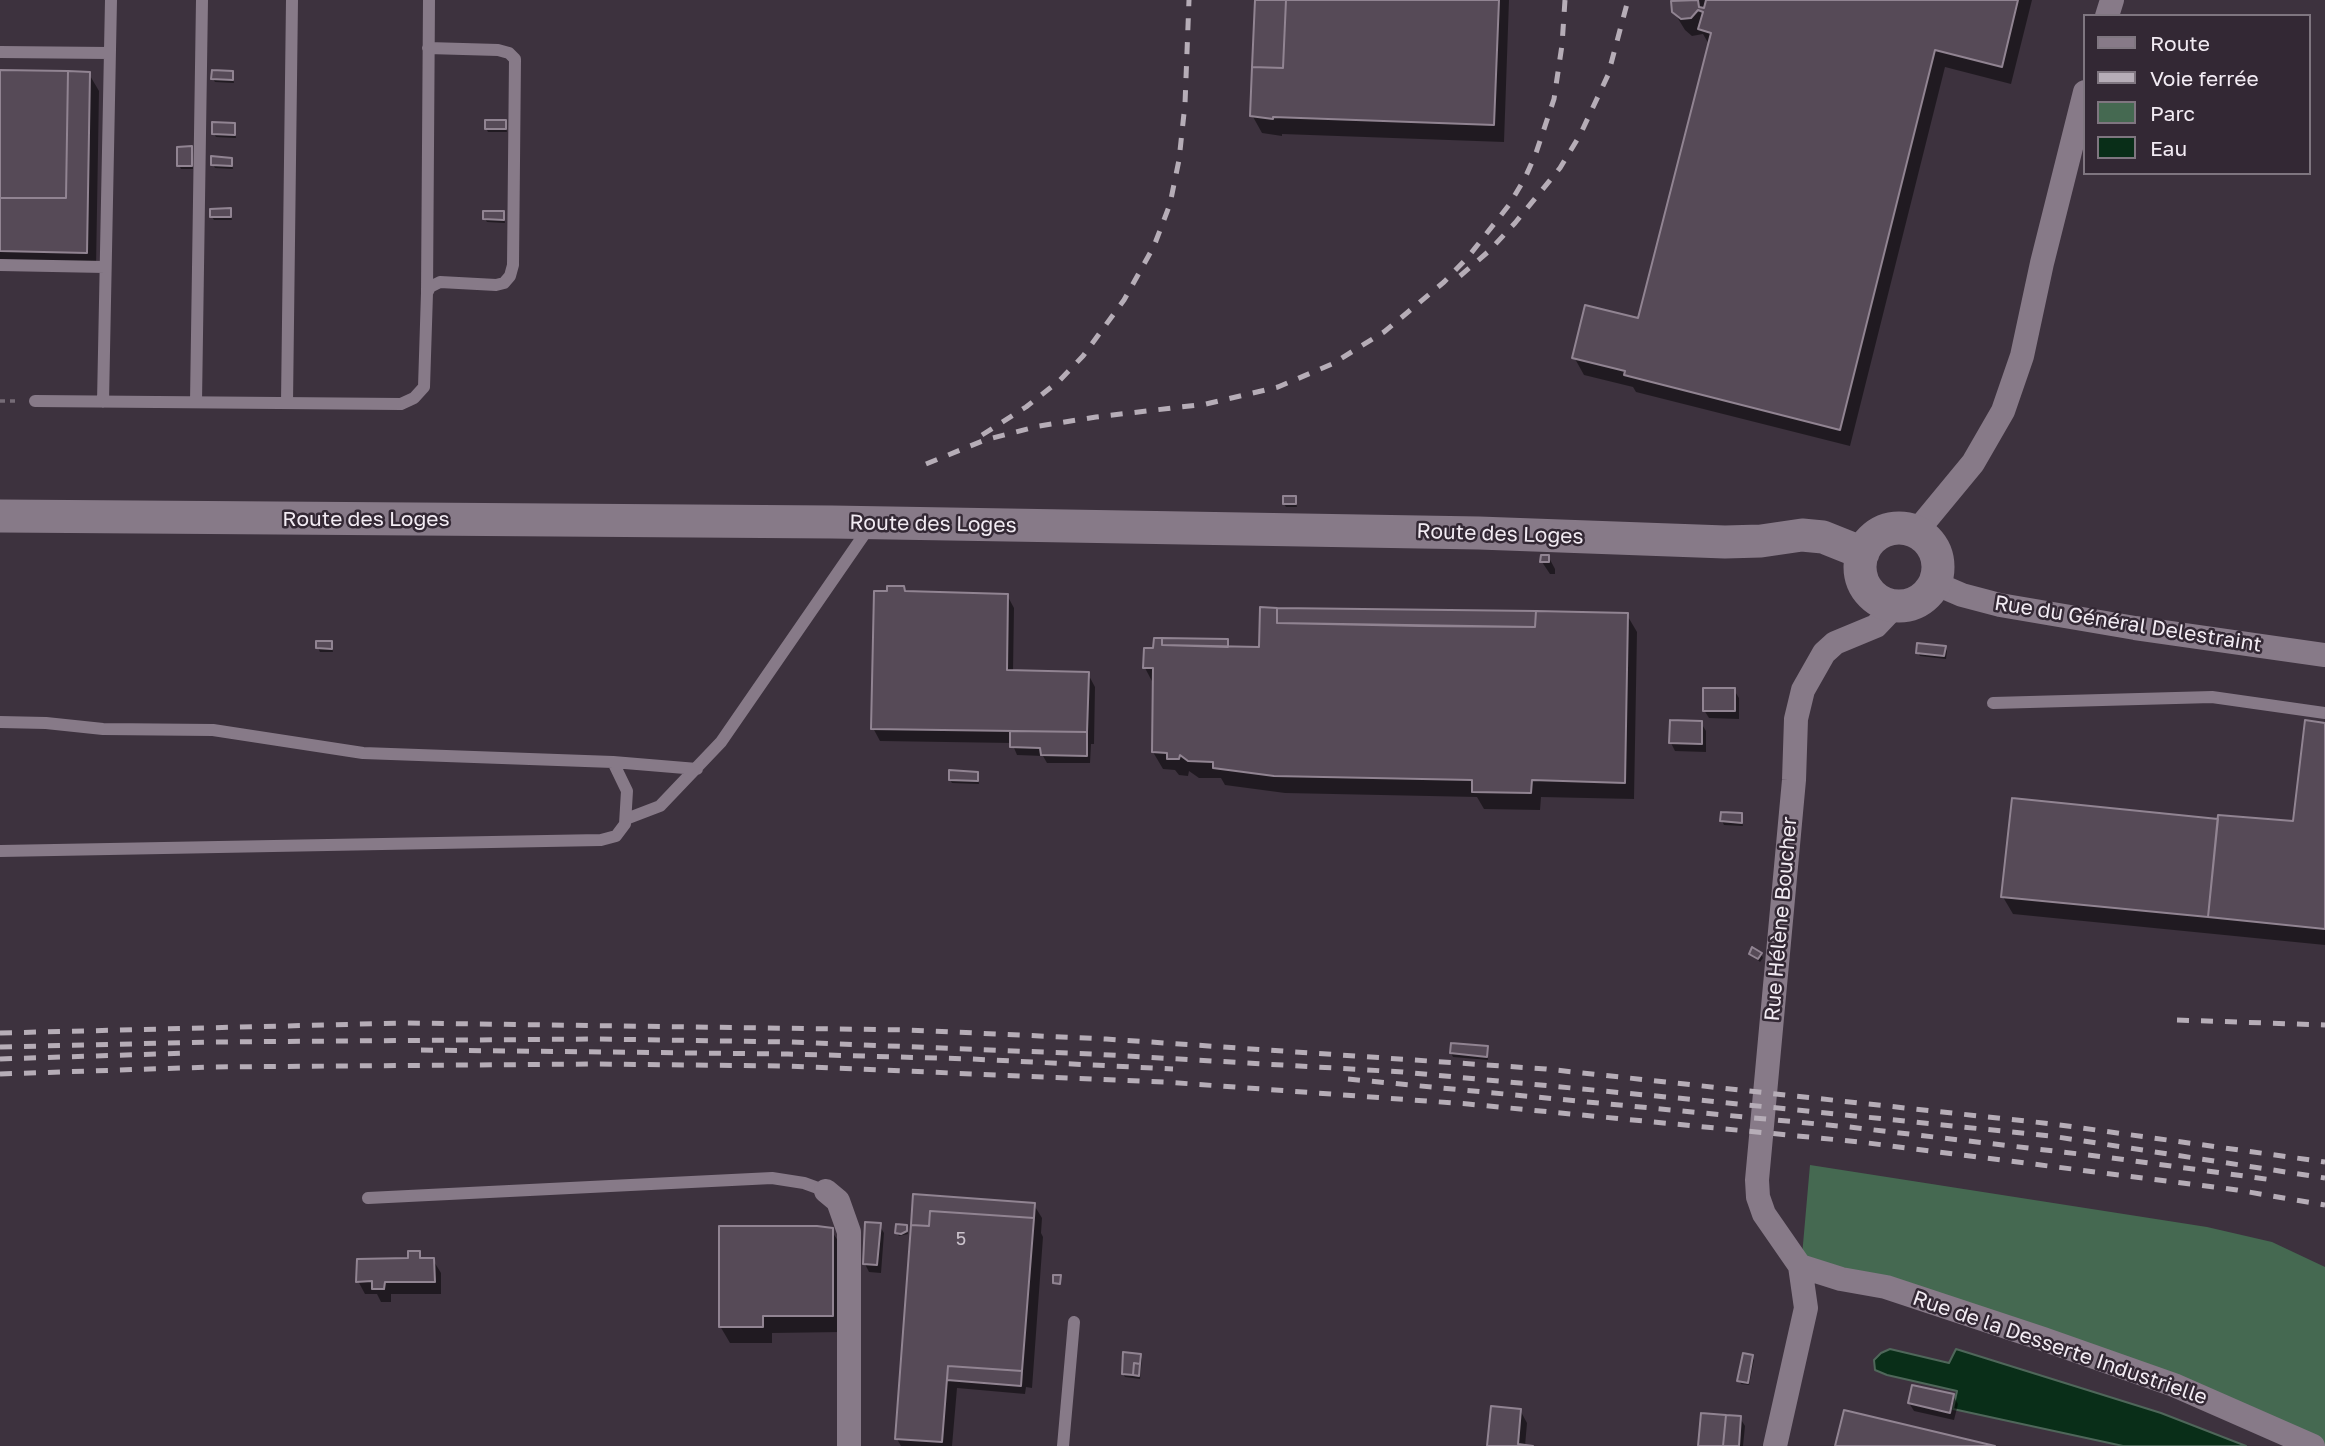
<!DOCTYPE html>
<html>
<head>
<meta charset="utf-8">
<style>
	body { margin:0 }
	#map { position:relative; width:2325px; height:1446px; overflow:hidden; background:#3d323e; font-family:"Golos Text",sans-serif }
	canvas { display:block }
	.legend { position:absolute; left:2083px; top:14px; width:228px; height:161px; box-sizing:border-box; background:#332834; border:2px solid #7f7680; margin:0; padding:9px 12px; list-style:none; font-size:21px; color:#f2ebf3 }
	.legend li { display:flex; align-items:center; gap:14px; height:35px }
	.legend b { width:35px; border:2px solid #7f7680 }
</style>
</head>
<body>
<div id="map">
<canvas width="2325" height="1446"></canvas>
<ul class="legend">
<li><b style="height:9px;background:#877a88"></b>Route</li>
<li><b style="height:9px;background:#b6adb7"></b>Voie ferrée</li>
<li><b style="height:19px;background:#456951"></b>Parc</li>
<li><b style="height:19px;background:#092e18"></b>Eau</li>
</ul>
</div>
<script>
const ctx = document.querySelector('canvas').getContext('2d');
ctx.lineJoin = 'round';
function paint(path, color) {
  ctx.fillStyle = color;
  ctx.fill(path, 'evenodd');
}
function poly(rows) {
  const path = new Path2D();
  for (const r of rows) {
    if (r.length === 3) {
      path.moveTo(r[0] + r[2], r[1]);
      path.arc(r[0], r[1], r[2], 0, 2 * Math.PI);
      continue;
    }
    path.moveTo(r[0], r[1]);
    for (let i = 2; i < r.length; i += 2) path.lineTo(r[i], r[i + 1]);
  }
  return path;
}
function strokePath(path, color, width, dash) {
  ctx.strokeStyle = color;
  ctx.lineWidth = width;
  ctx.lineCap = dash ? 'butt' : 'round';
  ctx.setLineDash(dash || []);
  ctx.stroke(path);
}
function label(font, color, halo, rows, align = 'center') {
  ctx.font = font + ' "Golos Text",sans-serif';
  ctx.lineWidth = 5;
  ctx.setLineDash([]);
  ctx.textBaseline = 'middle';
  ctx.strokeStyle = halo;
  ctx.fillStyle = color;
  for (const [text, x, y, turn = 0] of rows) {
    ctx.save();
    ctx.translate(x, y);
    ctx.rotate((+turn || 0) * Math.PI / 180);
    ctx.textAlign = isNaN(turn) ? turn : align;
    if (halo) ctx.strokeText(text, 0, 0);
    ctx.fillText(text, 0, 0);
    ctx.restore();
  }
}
const green = poly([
	[1810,1165,2207,1227,2272,1242,2325,1267,2325,1446,2310,1446,2174,1386,1801,1267]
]);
const water = poly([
	[1890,1349,1949,1363,1956,1349,2161,1413,2246,1446,2123,1446,1953,1409,1957,1391,1887,1375,1875,1370,1874,1360,1881,1353,1890,1349]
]);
const shadow = poly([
	[1256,0,1509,0,1504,142,1282,134,1282,136,1262,133,1252,115],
	[1674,0,2032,0,2011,84,1945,67,1850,446,1636,392,1633,387,1584,375,1574,357,1640,321,1710,46,1703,34,1692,36,1685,30,1674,12],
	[0,72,89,74,99,91,96,269,0,259],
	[232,72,234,83,215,82,213,79],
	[505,122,507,132,488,132,486,128],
	[234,124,236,138,216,137,214,134],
	[191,148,193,169,181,169,179,165],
	[231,159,233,169,215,168,213,164],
	[230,210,232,220,214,220,212,217],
	[503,213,505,223,487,222,485,219],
	[1295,498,1297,507,1286,507,1284,504],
	[1548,556,1555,569,1555,574,1550,574,1542,562],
	[903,588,906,593,1007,595,1014,608,1013,672,1088,674,1095,687,1094,744,1091,744,1090,763,1047,763,1043,756,1017,755,1012,743,880,741,873,728,889,592],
	[1261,609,1627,615,1637,632,1634,799,1541,797,1540,810,1484,809,1477,797,1285,793,1225,785,1221,778,1199,778,1189,771,1188,776,1179,775,1175,770,1163,769,1153,752,1154,685,1145,668,1227,641,1231,648,1261,649],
	[331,643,333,652,320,652,318,648],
	[1945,647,1947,651,1946,659,1920,656,1918,653],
	[1734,690,1739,698,1739,719,1709,718,1704,710],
	[1701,723,1706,731,1706,752,1675,751,1671,743],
	[2325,725,2325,945,2013,914,2003,897,2220,821,2294,823],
	[977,773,979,784,952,783,950,780],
	[1741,815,1743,826,1724,825,1722,821],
	[1751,954,1761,954,1763,958,1760,962],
	[1487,1048,1488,1060,1453,1057,1451,1053],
	[1034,1205,1042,1218,1041,1233,1043,1237,1032,1388,1026,1387,1025,1394,957,1388,952,1446,901,1446,897,1439],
	[879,1225,884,1233,881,1273,869,1272,865,1264],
	[906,1226,908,1234,899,1236,897,1233],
	[831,1230,842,1247,842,1332,772,1333,772,1343,730,1343,720,1326],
	[419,1253,423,1260,433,1260,441,1273,441,1294,391,1294,391,1302,381,1302,377,1294,365,1294,358,1281,410,1260],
	[1140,1355,1142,1359,1140,1379,1125,1377,1123,1374],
	[1752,1356,1754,1360,1749,1385,1741,1384,1739,1380],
	[1953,1396,1958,1404,1954,1420,1914,1411,1909,1403],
	[1520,1410,1527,1423,1525,1446,1489,1446],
	[1740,1418,1745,1426,1743,1446,1699,1446]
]);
const building = poly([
	[1255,0,1286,0,1283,68,1252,67,1255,0],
	[1286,0,1499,0,1494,125,1273,117,1273,119,1250,116,1252,67,1283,68,1286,0],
	[1698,0,1699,7,1704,8,1706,0,2018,0,2002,67,1935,50,1840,430,1624,375,1625,371,1572,358,1585,305,1638,318,1711,33,1698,29,1703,12,1698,10,1691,18,1681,19,1672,12,1671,1,1698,0],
	[0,70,68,71,66,198,0,198,0,70],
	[212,70,233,71,233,80,211,79,212,70],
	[68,71,90,72,87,253,0,251,0,198,66,198,68,71],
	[485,120,506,120,506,129,485,129,485,120],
	[212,122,235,123,235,135,212,134,212,122],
	[192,146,192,166,177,166,177,147,192,146],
	[211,156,232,158,232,166,211,165,211,156],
	[231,208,231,217,210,217,210,209,231,208],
	[483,211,504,211,504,220,483,219,483,211],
	[1283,496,1296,496,1296,504,1283,504,1283,496],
	[1541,555,1549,555,1549,562,1540,562,1541,555],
	[887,586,904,586,905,591,1008,594,1007,670,1089,672,1087,732,871,729,874,591,887,591,887,586],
	[1260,607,1277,608,1277,623,1420,626,1535,627,1536,611,1628,613,1625,783,1532,780,1531,793,1472,792,1472,780,1274,776,1213,768,1213,762,1188,761,1180,755,1179,759,1167,759,1167,753,1152,752,1153,668,1143,668,1144,648,1153,648,1154,638,1162,638,1162,645,1259,647,1260,607],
	[1277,608,1536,611,1535,627,1277,623,1277,608],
	[1162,638,1228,639,1228,647,1162,645,1162,638],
	[316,641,332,641,332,649,316,648,316,641],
	[1917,643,1946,646,1944,656,1916,653,1917,643],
	[1703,688,1735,688,1735,711,1703,711,1703,688],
	[1670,720,1702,721,1702,744,1669,743,1670,720],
	[2305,720,2325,723,2325,929,2208,917,2218,815,2293,821,2305,720],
	[1010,731,1087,732,1087,756,1041,755,1040,748,1010,747,1010,731],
	[949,770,978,772,978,781,949,780,949,770],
	[2012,798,2218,819,2208,917,2001,897,2012,798],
	[1721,812,1742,813,1742,823,1720,821,1721,812],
	[1752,947,1762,953,1758,959,1749,954,1752,947],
	[1451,1043,1488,1046,1487,1057,1450,1053,1451,1043],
	[913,1194,1035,1203,1034,1218,930,1211,929,1226,911,1225,913,1194],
	[930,1211,1034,1218,1022,1371,948,1366,942,1442,895,1439,911,1225,929,1226,930,1211],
	[865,1222,881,1223,877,1265,863,1264,865,1222],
	[896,1224,907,1225,907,1231,901,1234,895,1233,896,1224],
	[719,1226,817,1226,833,1228,833,1316,763,1316,763,1327,719,1327,719,1226],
	[408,1251,420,1251,420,1258,434,1258,435,1282,385,1282,384,1289,372,1289,372,1281,356,1282,357,1259,408,1258,408,1251],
	[1053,1275,1061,1275,1060,1284,1053,1283,1053,1275],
	[1123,1352,1141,1354,1140,1364,1134,1363,1133,1375,1122,1374,1123,1352],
	[1743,1353,1753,1355,1748,1383,1737,1381,1743,1353],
	[1134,1363,1140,1364,1139,1376,1133,1375,1134,1363],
	[948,1366,1022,1371,1021,1386,947,1380,948,1366],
	[1912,1385,1954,1394,1950,1413,1908,1403,1912,1385],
	[1491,1406,1521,1409,1518,1444,1533,1446,1487,1446,1491,1406],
	[1844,1410,1995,1446,1835,1446,1844,1410],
	[1701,1413,1726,1415,1723,1446,1698,1446,1701,1413],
	[1726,1415,1741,1416,1739,1446,1723,1446,1726,1415]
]);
const path = poly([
	[0,401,19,401]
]);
const lane = poly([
	[0,52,109,53],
	[0,265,105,267],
	[427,293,429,0],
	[35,401,401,404,414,398,424,387,427,293,430,287,440,282,496,285,504,283,510,276,513,265,515,59,509,53,498,50,428,48],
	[103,402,111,0],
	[196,402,202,0],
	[287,403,292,0],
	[1993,703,2212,697,2325,713],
	[0,722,46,723,103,729,213,730,363,753,613,762,697,769],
	[626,819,660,806,721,742,870,526],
	[0,851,601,840,616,836,625,824,627,791,613,762],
	[368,1198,772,1178,804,1183,826,1191],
	[1063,1446,1074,1322]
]);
const street = poly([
	[2107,16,2112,0],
	[1916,532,1973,463,2003,411,2022,356,2042,263,2085,92],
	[1934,583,1962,595,2000,605,2135,628,2325,655],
	[826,1191,838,1201,849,1232,849,1446],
	[1800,1266,1841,1279,1886,1287,2043,1339,2174,1385,2313,1446],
	[1775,1446,1806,1308,1800,1266,1764,1214,1758,1197,1757,1180,1794,780,1796,719,1803,690,1824,653,1835,643,1876,626,1895,606]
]);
const secondary = poly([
	[0,516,832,522,1479,533,1725,542,1761,541,1802,535,1823,537,1863,553],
	[1899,567,39]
]);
const rail = poly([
	[1460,276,1489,251,1515,223,1560,168,1580,135,1608,75,1628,0],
	[982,435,1026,407,1059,381,1083,356,1124,300,1154,246,1170,204,1179,160,1185,104,1189,0],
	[926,464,985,440,1039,426,1096,417,1206,404,1278,387,1332,364,1384,332,1444,282,1468,257,1509,205,1525,178,1536,153,1554,99,1562,45,1565,0],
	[2177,1020,2325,1025],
	[0,1033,405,1023,909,1030,1106,1039,1546,1069,2053,1124,2325,1162],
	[0,1047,212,1042,597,1039,790,1042,1092,1054,1403,1072,1709,1101,2051,1136,2325,1178],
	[421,1050,788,1054,972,1059,1173,1069],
	[0,1059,190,1053],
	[0,1074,211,1067,598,1064,784,1066,1165,1082,1468,1104,1860,1142,2237,1190,2325,1205],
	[1348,1079,1849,1127,2105,1157,2273,1180]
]);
const numberNames = [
	["5",961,1239]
];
const streetNames = [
	["Route des Loges",366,519],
	["Route des Loges",933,524,1],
	["Route des Loges",1500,534,2],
	["Rue du Général Delestraint",2128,624,9],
	["Rue Hélène Boucher",1781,919,-85],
	["Rue de la Desserte Industrielle",2060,1348,19]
];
paint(green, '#456951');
paint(water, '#092e18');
strokePath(water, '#4f675a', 2);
paint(shadow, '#0007');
paint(building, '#564a57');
strokePath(building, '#918492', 2);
strokePath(path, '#756b76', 3.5, [5, 5]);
strokePath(lane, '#877a88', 12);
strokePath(street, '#877a88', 24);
strokePath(secondary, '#877a88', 33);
strokePath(rail, '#b6adb7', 5, [12, 12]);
label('18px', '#cbc3cc', null, numberNames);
label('21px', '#f2ebf3', '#332834', streetNames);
</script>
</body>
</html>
